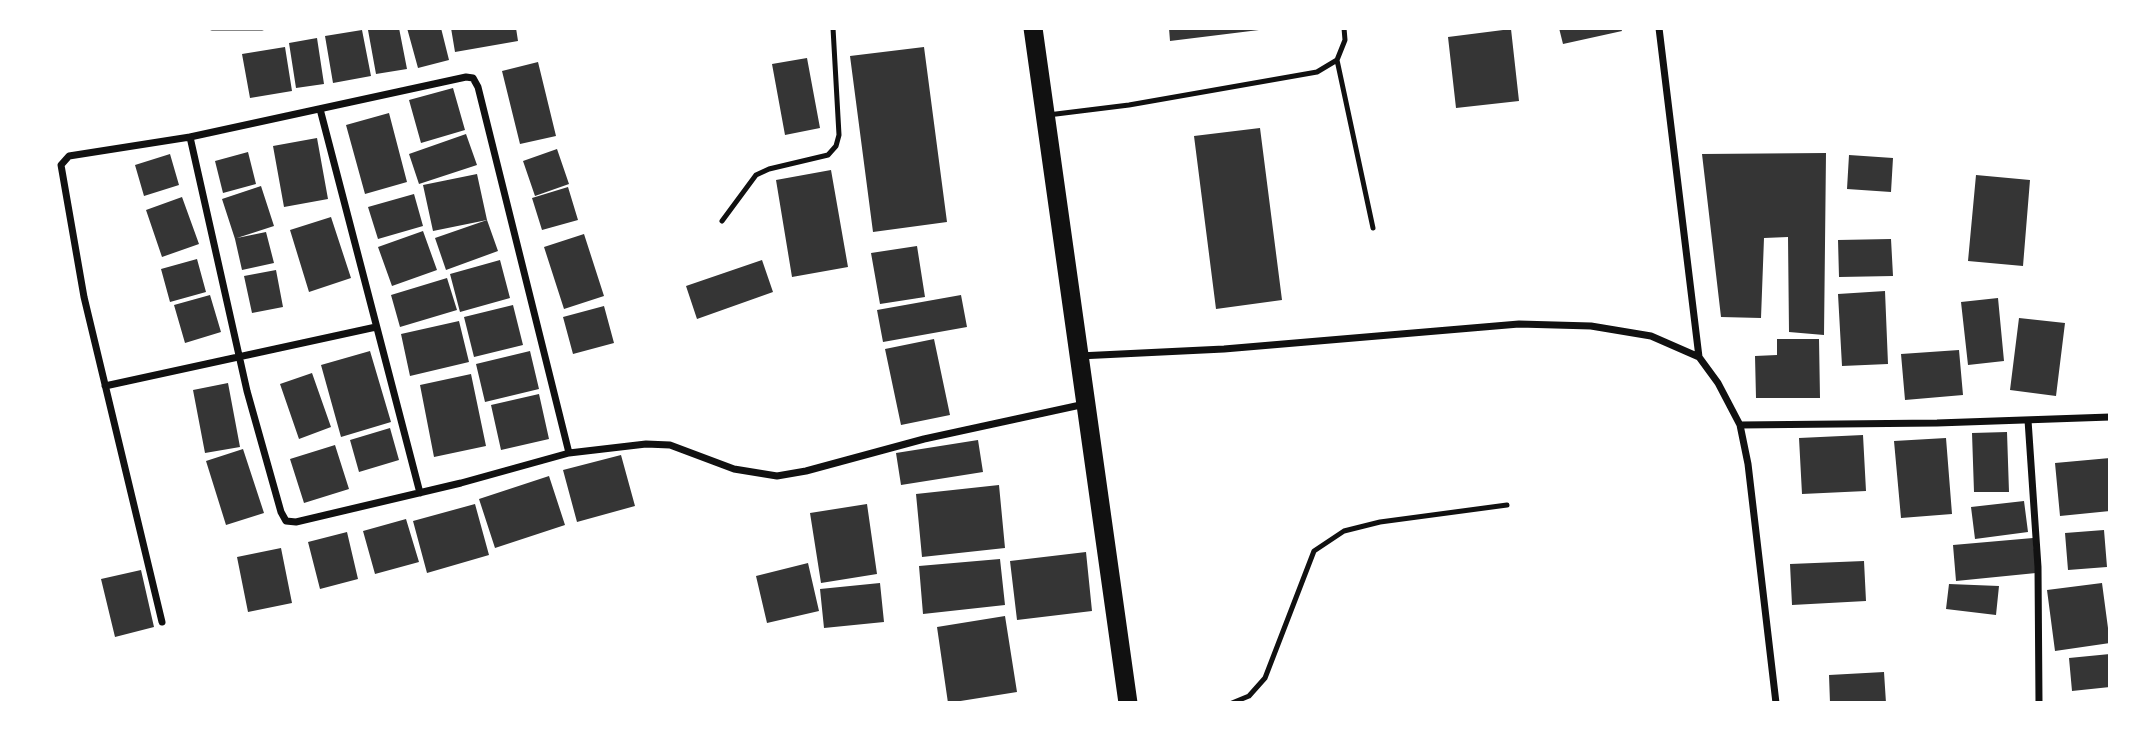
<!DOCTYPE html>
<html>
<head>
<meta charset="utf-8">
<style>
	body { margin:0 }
	#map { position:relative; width:2138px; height:731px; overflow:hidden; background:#fff; font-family:Karla,sans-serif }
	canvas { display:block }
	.frame { position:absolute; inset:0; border:30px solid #fff; pointer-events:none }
</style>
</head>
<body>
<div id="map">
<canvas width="2138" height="731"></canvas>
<div class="frame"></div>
</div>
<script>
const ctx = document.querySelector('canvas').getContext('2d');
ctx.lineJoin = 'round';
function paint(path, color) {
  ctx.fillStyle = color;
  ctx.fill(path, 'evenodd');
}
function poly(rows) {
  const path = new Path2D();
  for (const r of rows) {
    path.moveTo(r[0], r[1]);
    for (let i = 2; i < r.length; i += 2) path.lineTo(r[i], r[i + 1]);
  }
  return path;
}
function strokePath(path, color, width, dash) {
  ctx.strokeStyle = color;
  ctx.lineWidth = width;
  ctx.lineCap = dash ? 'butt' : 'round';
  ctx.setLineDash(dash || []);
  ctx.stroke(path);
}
const building = poly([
	[377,28,399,28,407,69,376,74,368,30],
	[407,28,441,28,449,60,418,68],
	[451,28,516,28,518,41,455,52],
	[1169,28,1259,28,1259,30,1170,41],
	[1559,28,1621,28,1622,31,1563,44],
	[1511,29,1519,101,1456,108,1448,37],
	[362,30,371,76,333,83,325,36],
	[317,38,324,84,296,88,289,43],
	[285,47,292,91,250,98,242,54],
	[924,47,947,222,873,232,850,56],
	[807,58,820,128,785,135,772,64],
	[538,62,556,136,520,144,502,71],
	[453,88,465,130,421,143,409,100],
	[389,113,407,182,365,194,346,125],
	[1260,128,1282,300,1216,309,1194,136],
	[466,134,477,165,419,184,409,154],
	[317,138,328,199,284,207,273,146],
	[557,149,569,184,535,196,523,161],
	[248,152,256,184,223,193,215,161],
	[1826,153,1824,335,1789,332,1788,237,1764,238,1761,318,1721,317,1702,154],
	[170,154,179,185,144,196,135,165],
	[1849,155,1893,158,1891,192,1847,189],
	[831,170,848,267,792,277,776,180],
	[477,174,487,220,498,251,446,270,435,238,487,220,433,231,423,185],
	[1976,175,2030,180,2023,266,1968,261],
	[261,186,274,226,237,238,266,232,274,263,242,270,235,239,222,199],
	[568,187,578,220,542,230,532,198],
	[414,194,423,226,378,239,368,207],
	[182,197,199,244,162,257,146,210],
	[331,217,351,278,309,292,290,230],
	[423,231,437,270,392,286,378,247],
	[584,234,604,296,564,309,544,247],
	[1891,239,1893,276,1839,277,1838,240],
	[917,246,925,297,880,304,871,253],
	[197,259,206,292,170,302,161,269],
	[500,260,510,298,460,312,450,274],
	[762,260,773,292,697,319,686,286],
	[276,270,283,307,252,313,244,276],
	[447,278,457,310,400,327,391,295],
	[1885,291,1888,364,1842,366,1838,294],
	[210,295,221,332,185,343,174,305],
	[961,295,967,327,883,342,877,310],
	[1998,298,2004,361,1968,365,1961,302],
	[513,305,523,345,474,357,464,317],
	[604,306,614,343,573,354,563,317],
	[2019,318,2065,323,2056,396,2010,390],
	[459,321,469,362,410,376,401,334],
	[934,339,950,415,901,425,885,349],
	[1777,339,1819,339,1820,398,1756,398,1755,356,1777,355],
	[1959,350,1963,395,1905,400,1901,354],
	[370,351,391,422,341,437,321,365],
	[530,351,539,389,485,402,476,364],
	[312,373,331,427,299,439,280,384],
	[471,374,486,446,434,457,420,385],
	[228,383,240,447,205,453,193,390],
	[539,394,549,439,501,450,491,405],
	[390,428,399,460,359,472,350,440],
	[2007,432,2009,492,1974,492,1972,433],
	[1863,435,1866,491,1802,494,1799,438],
	[1946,438,1952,514,1901,518,1894,441],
	[978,440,983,472,901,485,896,453],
	[335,445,349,489,304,503,290,459],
	[243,449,264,513,226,525,206,461],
	[621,455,635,506,577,522,563,470],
	[2110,458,2110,511,2060,516,2055,463],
	[549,476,565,525,495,548,479,499],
	[999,485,1005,548,922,557,916,494],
	[2024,501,2028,532,1975,539,1971,507],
	[475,504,489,555,427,573,413,521],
	[867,504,877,574,821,583,810,513],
	[406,519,419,562,375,574,363,531],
	[2104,530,2107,567,2068,570,2065,533],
	[347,532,358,579,320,589,308,542],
	[2033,538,2036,573,1956,581,1953,545],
	[281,548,292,603,248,612,237,557],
	[1086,552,1092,611,1017,620,1010,561],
	[1000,559,1005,605,923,614,919,566],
	[1864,561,1866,601,1792,605,1790,564],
	[808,563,819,611,767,623,756,576],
	[141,570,154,627,115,637,101,579],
	[880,583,884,622,824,628,820,589],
	[2102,583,2110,643,2055,651,2047,590],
	[1949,584,1999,586,1996,615,1946,609],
	[1005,616,1017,692,948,703,937,627],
	[2110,654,2110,687,2072,691,2069,658],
	[1884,672,1886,703,1830,703,1829,675]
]);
const service = poly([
	[212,28,262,28],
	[1337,60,1373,228],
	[1048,115,1129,105,1317,72,1337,60,1345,40,1344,28],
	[722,221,756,175,769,169,828,155,836,146,839,135,833,28],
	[1232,703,1249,696,1265,678,1314,551,1344,531,1380,522,1507,505]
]);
const minor = poly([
	[1659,28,1699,357],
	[320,109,420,493],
	[190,137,247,391,281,512,286,521,296,522,461,483,569,453,646,444,670,445,734,469,777,476,806,471,924,439,1085,404],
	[1079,356,1224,349,1519,324,1591,326,1651,336,1699,357,1718,383,1740,425,1748,464,1776,703],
	[105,386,376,327],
	[2028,420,2038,567,2039,703],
	[1740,425,1937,423,2110,417],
	[162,622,84,297,61,165,69,156,190,137,466,77,473,78,478,87,569,453]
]);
const trunk = poly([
	[1033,28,1128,703]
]);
paint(building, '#353535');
strokePath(service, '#111', 5);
strokePath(minor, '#111', 7);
strokePath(trunk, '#111', 19);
</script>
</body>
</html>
